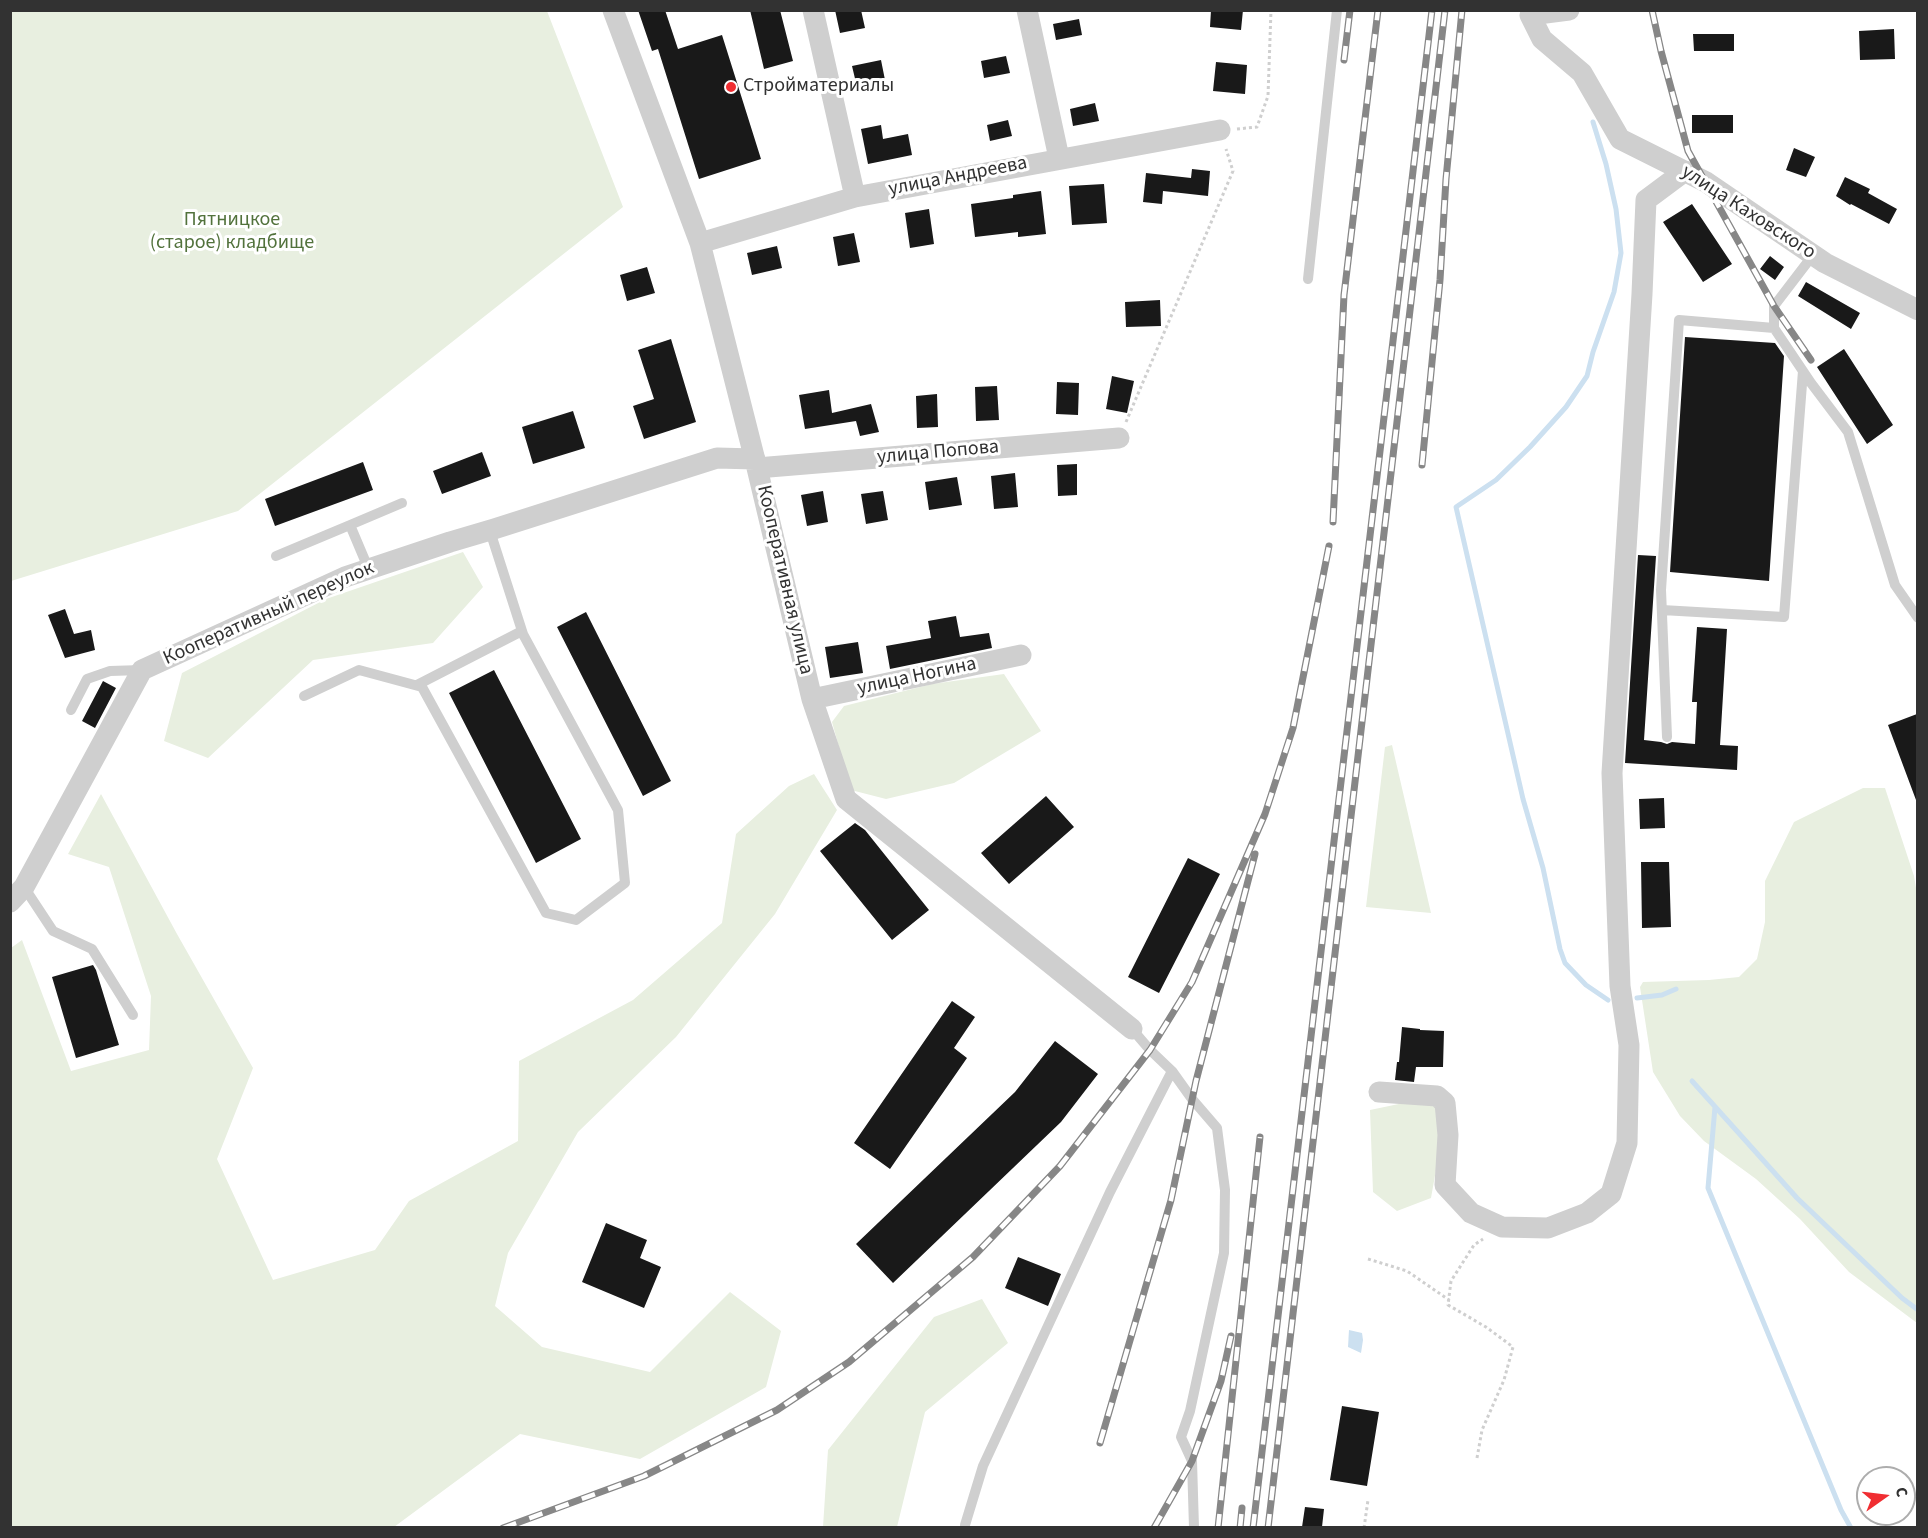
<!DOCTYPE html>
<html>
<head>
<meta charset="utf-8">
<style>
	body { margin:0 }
	#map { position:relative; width:1928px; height:1538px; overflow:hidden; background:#fff; font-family:"Source Sans 3",sans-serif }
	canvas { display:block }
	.frame { position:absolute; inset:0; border:12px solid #323232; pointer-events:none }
	.north { position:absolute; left:1856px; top:1466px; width:60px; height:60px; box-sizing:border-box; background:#fff; border:2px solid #adadad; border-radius:50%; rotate:76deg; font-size:16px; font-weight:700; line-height:24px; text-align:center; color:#323232 }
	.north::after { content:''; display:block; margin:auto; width:21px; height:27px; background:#f02e32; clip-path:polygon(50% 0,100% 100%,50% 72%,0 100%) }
</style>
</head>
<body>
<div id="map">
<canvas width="1928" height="1538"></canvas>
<div class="frame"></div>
<div class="north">С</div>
</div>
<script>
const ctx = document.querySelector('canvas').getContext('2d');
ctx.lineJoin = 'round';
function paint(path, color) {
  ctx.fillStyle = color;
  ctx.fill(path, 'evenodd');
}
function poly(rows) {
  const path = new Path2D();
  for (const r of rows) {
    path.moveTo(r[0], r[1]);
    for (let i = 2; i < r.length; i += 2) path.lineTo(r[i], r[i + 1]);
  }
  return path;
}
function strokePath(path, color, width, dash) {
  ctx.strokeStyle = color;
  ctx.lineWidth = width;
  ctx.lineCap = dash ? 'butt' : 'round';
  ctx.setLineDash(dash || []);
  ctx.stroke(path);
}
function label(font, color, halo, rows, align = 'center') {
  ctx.font = font + ' "Source Sans 3",sans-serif';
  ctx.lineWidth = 6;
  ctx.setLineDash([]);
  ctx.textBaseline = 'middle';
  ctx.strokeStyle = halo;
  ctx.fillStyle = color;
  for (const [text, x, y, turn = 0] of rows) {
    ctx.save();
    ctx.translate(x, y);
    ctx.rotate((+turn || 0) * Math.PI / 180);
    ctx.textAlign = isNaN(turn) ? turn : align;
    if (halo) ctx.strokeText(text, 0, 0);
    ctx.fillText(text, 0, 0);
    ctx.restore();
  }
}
const green = poly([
	[11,10,547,11,623,207,238,511,11,581],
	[463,552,483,587,433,643,313,660,208,758,164,741,182,673,326,599],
	[1004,674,1041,731,954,783,886,799,851,790,832,722,844,706,932,684],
	[1392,745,1431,913,1366,907,1385,747],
	[814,774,837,810,775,914,676,1037,578,1132,508,1253,495,1306,542,1347,650,1372,730,1292,781,1331,766,1387,640,1459,520,1434,394,1527,11,1527,11,948,22,940,71,1071,149,1050,151,996,109,867,68,854,101,794,177,934,253,1068,217,1159,273,1280,375,1250,409,1201,518,1141,519,1061,633,1000,722,923,736,834,789,786],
	[1863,788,1885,788,1914,876,1917,894,1917,1323,1849,1272,1800,1219,1756,1179,1704,1141,1680,1116,1653,1072,1640,987,1643,982,1709,980,1739,977,1757,959,1765,922,1765,881,1794,822],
	[1413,1101,1438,1106,1439,1153,1431,1198,1397,1211,1373,1192,1370,1110],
	[982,1299,1008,1343,925,1412,897,1527,823,1527,828,1450,934,1317]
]);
const water = poly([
	[1349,1330,1362,1333,1363,1340,1361,1353,1348,1347]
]);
const stream = poly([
	[1593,122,1606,164,1616,209,1621,253,1614,292,1593,352,1587,376,1566,407,1530,447,1496,480,1456,507,1523,799,1543,868,1560,949,1565,963,1586,985,1608,1000],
	[1637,998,1662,995,1676,989],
	[1692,1081,1797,1198,1902,1298,1918,1310],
	[1715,1107,1708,1188,1841,1510,1851,1528]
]);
const building = poly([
	[638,10,665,10,678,49,722,35,761,159,699,179,658,49,652,51],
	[750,10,780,10,793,61,764,69],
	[835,10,861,10,865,28,840,33],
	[1211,10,1243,10,1241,30,1210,27],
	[1079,19,1082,35,1056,40,1053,24],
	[1894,29,1895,59,1860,60,1859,31],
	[1693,34,1734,34,1734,51,1694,51],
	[1006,56,1010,73,984,78,981,61],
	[881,60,885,80,857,87,852,66],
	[1216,62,1247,65,1245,94,1213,91],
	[1095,103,1099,121,1073,126,1070,109],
	[1692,115,1733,115,1733,133,1692,133],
	[1008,120,1012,136,990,141,987,125],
	[881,125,883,139,908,134,912,155,868,164,861,129],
	[1794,148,1815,157,1806,177,1786,170],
	[1192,169,1210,171,1208,196,1163,191,1162,204,1143,202,1146,173,1191,178],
	[1845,177,1870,189,1868,193,1897,209,1889,224,1851,204,1850,205,1836,196],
	[1104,184,1107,223,1072,225,1069,186],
	[1041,191,1046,234,1018,237,1018,232,975,237,971,204,1013,198,1013,195],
	[1692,204,1732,264,1703,282,1663,222],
	[929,209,934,244,910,248,905,213],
	[854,233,860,262,838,266,833,237],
	[777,246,782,268,752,275,747,253],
	[1770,256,1784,267,1775,280,1760,269],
	[647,267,655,293,627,301,620,275],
	[1806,282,1860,313,1851,329,1798,296],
	[1160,300,1161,326,1126,327,1125,302],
	[1685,337,1775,343,1784,356,1769,581,1670,572],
	[671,339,696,422,644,439,633,406,654,399,638,350],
	[1844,349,1893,425,1867,444,1817,367],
	[1112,376,1134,381,1127,413,1106,409],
	[1057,382,1079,383,1078,415,1056,414],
	[997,386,999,420,976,421,975,387],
	[829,390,832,413,871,404,879,432,860,436,856,421,805,429,799,395],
	[937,394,938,427,917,428,916,396],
	[573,411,585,448,533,464,522,427],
	[482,452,491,476,442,494,433,471],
	[363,462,373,490,275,526,265,499],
	[1077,464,1077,495,1058,496,1057,465],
	[1015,473,1018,507,994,509,991,476],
	[957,477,962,505,929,510,925,482],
	[823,491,828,522,807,526,801,495],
	[883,491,888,520,866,524,861,494],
	[1638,555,1656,556,1644,740,1661,742,1667,744,1672,742,1695,744,1697,702,1692,702,1697,627,1727,629,1720,745,1738,746,1737,770,1625,763],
	[65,609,74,634,91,630,95,650,65,658,48,615],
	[586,612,671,781,643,796,557,627],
	[956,616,960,637,989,633,992,648,890,669,886,646,931,638,928,621],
	[858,642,863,673,830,678,825,647],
	[494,670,581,839,536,863,449,693],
	[103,681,116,688,95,728,82,721],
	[1917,714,1917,799,1916,800,1888,725],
	[1046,796,1074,827,1009,884,981,853],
	[1664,798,1665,828,1640,829,1639,799],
	[855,823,865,830,929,910,892,940,820,851],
	[1188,858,1220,874,1159,993,1128,977],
	[1641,862,1669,862,1671,927,1642,928],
	[93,965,96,970,119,1045,76,1058,52,977],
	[952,1001,975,1017,954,1048,967,1058,890,1169,854,1143],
	[1402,1027,1420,1029,1420,1030,1444,1031,1443,1067,1416,1067,1414,1082,1395,1080,1397,1062,1399,1062],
	[1055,1041,1098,1074,1061,1122,893,1283,856,1244,1015,1092],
	[606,1223,647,1240,640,1258,661,1267,644,1308,582,1282],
	[1018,1257,1061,1274,1048,1306,1005,1288],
	[1342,1406,1379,1412,1367,1486,1330,1480],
	[1305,1507,1324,1509,1322,1527,1302,1527]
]);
const path = poly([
	[1237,129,1257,127,1268,96,1271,10],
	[1126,422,1233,171,1226,149],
	[1368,1259,1407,1271,1449,1300],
	[1477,1458,1482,1430,1504,1380,1513,1347,1486,1327,1448,1305,1451,1281,1474,1245,1483,1239],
	[1364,1528,1368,1500]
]);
const service = poly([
	[1813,255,1774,306,1774,328,1811,383,1848,432,1895,585,1918,618],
	[1308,279,1337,10],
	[350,525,402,503],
	[276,556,350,525,369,570],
	[1662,610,1784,617,1803,371],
	[417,685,522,631],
	[304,696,359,670,422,687,546,913,576,920,625,883,618,810,523,634,490,531],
	[71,710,87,679,110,671,142,670],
	[1667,737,1661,590,1679,320,1774,328],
	[24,887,53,931,92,949,133,1015],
	[1132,1029,1150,1050,1172,1071,1192,1099,1217,1128,1225,1190,1224,1253,1190,1411,1181,1437,1192,1461,1194,1528],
	[965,1525,983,1466,1110,1192,1172,1071]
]);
const minor = poly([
	[613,10,700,243,757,468,812,699,846,799,1132,1029],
	[813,10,855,197],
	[1027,10,1059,158],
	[1569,10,1530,15,1542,39,1582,73,1620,139,1706,182,1825,263,1918,310],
	[700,243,855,197,1220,130],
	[757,468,1119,438],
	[812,699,1021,655],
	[10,902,24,887,142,670,345,577,450,542,494,529,717,458,755,459],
	[1379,1092,1437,1096,1445,1103,1448,1135,1445,1185,1471,1213,1502,1227,1548,1228,1587,1213,1611,1194,1627,1143,1629,1045,1620,986,1612,773,1642,294,1646,200,1685,171]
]);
const rail = poly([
	[1652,10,1661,51,1688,151,1774,306,1811,360],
	[1344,60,1350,10],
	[1422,465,1440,280,1446,179,1462,10],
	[1333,522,1344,295,1378,10],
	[1100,1443,1171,1200,1196,1081,1255,854],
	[503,1528,644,1476,777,1410,849,1362,973,1257,1060,1166,1150,1050,1192,982,1265,814,1293,728,1329,546],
	[1154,1528,1192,1461,1221,1381,1231,1336],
	[1218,1528,1260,1137],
	[1240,1528,1242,1508],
	[1253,1528,1432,10],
	[1268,1528,1445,10]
]);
const markers = [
	[731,87,6,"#f02e32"]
];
const poiNames = [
	["Стройматериалы",743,87]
];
const streetNames = [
	["улица Андреева",958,177,-11],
	["улица Каховского",1748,213,33],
	["улица Попова",938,453,-5],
	["Кооперативная улица",784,580,77],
	["Кооперативный переулок",269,614,-24],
	["улица Ногина",917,677,-12]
];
const parkNames = [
	["Пятницкое",232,221],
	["(старое) кладбище",232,244]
];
paint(green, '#e8efe0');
paint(water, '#cce0f0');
strokePath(stream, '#cce0f0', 5);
paint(building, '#191919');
strokePath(path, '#cfcfcf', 3, [3, 3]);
strokePath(service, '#cfcfcf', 10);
strokePath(minor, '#cfcfcf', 21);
strokePath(rail, '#878787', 7);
strokePath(rail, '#fff', 4.5, [14]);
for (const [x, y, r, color] of markers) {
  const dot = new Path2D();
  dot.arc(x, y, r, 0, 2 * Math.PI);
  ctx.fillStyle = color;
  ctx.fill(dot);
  strokePath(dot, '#fff', 2);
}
label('20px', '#323232', '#fff', poiNames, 'left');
label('20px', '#323232', '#fff', streetNames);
label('20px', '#52723c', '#fff', parkNames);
</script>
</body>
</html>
